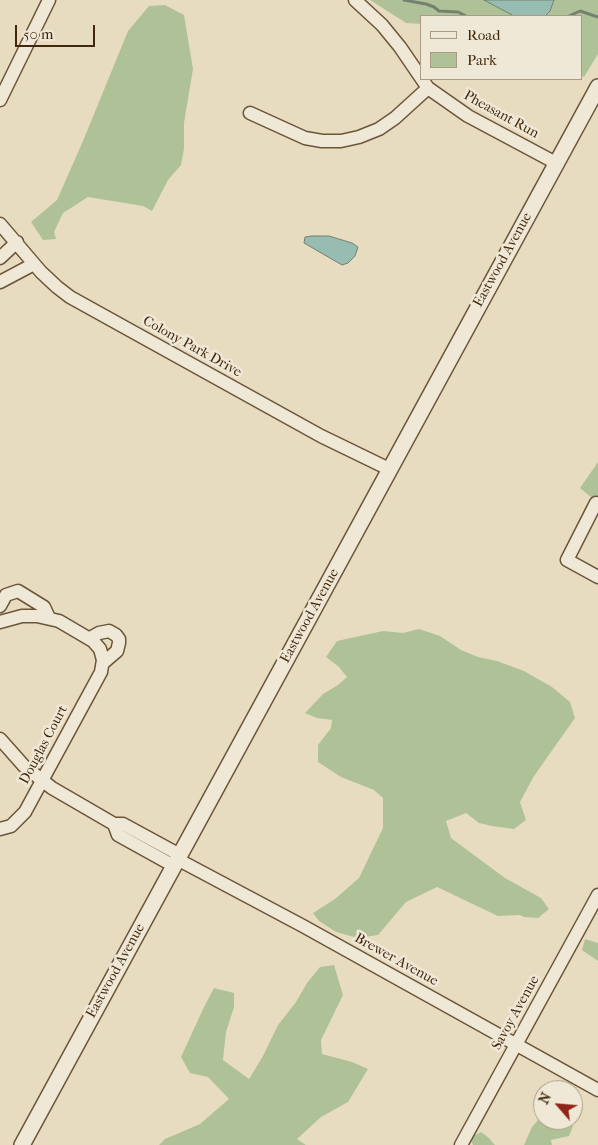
<!DOCTYPE html>
<html>
<head>
<meta charset="utf-8">
<style>
	body { margin:0 }
	#map { position:relative; width:598px; height:1145px; overflow:hidden; background:#e8dcc0; font-family:"IM FELL French Canon",serif }
	canvas { display:block }
	.legend { position:absolute; left:420px; top:15px; width:162px; height:65px; box-sizing:border-box; background:#f0e8d6; border:1px solid #aa9b85; margin:0; padding:6px 9px; list-style:none; font-size:15px; color:#41280c }
	.legend li { display:flex; align-items:center; gap:10px; height:25px }
	.legend b { width:25px; border:1px solid #aa9b85 }
	.north { position:absolute; left:533px; top:1080px; width:50px; height:50px; box-sizing:border-box; background:#f0e8d6; border:1px solid #aa9b85; border-radius:50%; rotate:297deg; font-size:14px; font-weight:700; line-height:20px; text-align:center; color:#41280c }
	.north::after { content:''; display:block; margin:auto; width:18px; height:22px; background:#8f2418; clip-path:polygon(50% 0,100% 100%,50% 72%,0 100%) }
	.scale { position:absolute; left:15px; top:25px; width:80px; height:22px; box-sizing:border-box; border:2px solid #41280c; border-top:0; padding-left:6px; font-size:15px; line-height:18px; white-space:nowrap; color:#41280c; -webkit-text-stroke:4px #f0e8d6; paint-order:stroke }
</style>
</head>
<body>
<div id="map">
<canvas width="598" height="1145"></canvas>
<ul class="legend">
<li><b style="height:6px;background:#f0e8d6"></b>Road</li>
<li><b style="height:14px;background:#afc297"></b>Park</li>
</ul>
<div class="north">N</div>
<div class="scale">50 m</div>
</div>
<script>
const ctx = document.querySelector('canvas').getContext('2d');
ctx.lineJoin = 'round';
function paint(path, color) {
  ctx.fillStyle = color;
  ctx.fill(path, 'evenodd');
}
function poly(rows) {
  const path = new Path2D();
  for (const r of rows) {
    path.moveTo(r[0], r[1]);
    for (let i = 2; i < r.length; i += 2) path.lineTo(r[i], r[i + 1]);
  }
  return path;
}
function strokePath(path, color, width, dash) {
  ctx.strokeStyle = color;
  ctx.lineWidth = width;
  ctx.lineCap = dash ? 'butt' : 'round';
  ctx.setLineDash(dash || []);
  ctx.stroke(path);
}
function label(font, color, halo, rows, align = 'center') {
  ctx.font = font + ' "IM FELL French Canon",serif';
  ctx.lineWidth = 5;
  ctx.setLineDash([]);
  ctx.textBaseline = 'middle';
  ctx.strokeStyle = halo;
  ctx.fillStyle = color;
  for (const [text, x, y, turn = 0] of rows) {
    ctx.save();
    ctx.translate(x, y);
    ctx.rotate((+turn || 0) * Math.PI / 180);
    ctx.textAlign = isNaN(turn) ? turn : align;
    if (halo) ctx.strokeText(text, 0, 0);
    ctx.fillText(text, 0, 0);
    ctx.restore();
  }
}
const green = poly([
	[370,0,598,0,598,54,584,77,582,76,582,16,422,16,422,24,406,23],
	[165,5,184,15,193,69,184,123,184,149,181,165,168,180,152,211,143,206,88,197,63,213,54,232,56,239,43,240,31,222,57,200,83,141,128,31,149,6],
	[598,462,598,503,580,488],
	[419,629,440,636,461,650,478,657,497,661,524,671,552,687,570,702,575,718,534,776,520,802,526,820,514,829,492,826,479,823,466,813,446,821,451,838,505,878,541,898,549,909,538,918,524,917,520,915,498,916,437,887,406,902,378,935,358,938,336,932,319,921,313,913,335,899,359,878,383,828,383,798,374,790,341,777,318,762,318,745,331,728,332,720,317,718,305,713,323,694,338,685,347,677,339,667,326,657,337,641,383,631,403,633],
	[585,939,598,943,598,961,582,950],
	[334,965,343,995,321,1040,322,1054,352,1062,368,1069,348,1102,321,1117,297,1139,306,1145,159,1145,165,1139,200,1124,229,1099,208,1077,190,1073,181,1057,204,1007,214,988,234,993,234,1007,226,1032,223,1060,249,1079,263,1056,278,1025,296,1002,307,983,320,967],
	[543,1114,543,1120,564,1120,573,1126,569,1136,551,1140,552,1145,524,1145,532,1127],
	[481,1132,489,1138,495,1145,473,1145,470,1138]
]);
const water = poly([
	[484,0,554,0,550,11,545,16,514,16,484,0],
	[312,236,329,236,352,243,358,247,355,256,348,263,342,265,304,243,305,237,312,236]
]);
const stream = poly([
	[404,0,426,4,434,7,439,11,458,12,466,16],
	[569,16,580,11,598,17]
]);
const minor = poly([
	[355,0,382,25,400,47,428,88,468,116,556,163],
	[0,100,49,0],
	[250,113,305,138,322,141,341,141,359,137,379,129,395,118,428,88],
	[0,224,41,272,57,287,70,297,321,436,389,469],
	[0,258,17,242],
	[0,282,34,264],
	[596,503,567,560,598,577],
	[0,606,6,595,18,591,44,607,49,618],
	[0,622,22,616,37,616,59,621,93,641,100,649,103,660,101,672,25,812,11,826,0,829],
	[90,638,99,633,109,631,116,635,119,639,119,643,117,651,103,663],
	[0,739,24,766,52,788,114,824,118,835,174,866],
	[114,824,123,824,180,855],
	[177,859,303,926,598,1090],
	[461,1145,598,895]
]);
const tertiary = poly([
	[22,1145,598,87]
]);
const streetNames = [
	["Pheasant Run",501,115,29],
	["Eastwood Avenue",503,260,-61],
	["Colony Park Drive",192,347,29],
	["Eastwood Avenue",310,616,-61],
	["Douglas Court",44,745,-62],
	["Brewer Avenue",396,960,29],
	["Eastwood Avenue",116,971,-61],
	["Savoy Avenue",516,1013,-61]
];
paint(green, '#afc297');
paint(water, '#97bcb2');
strokePath(water, '#758170', 1);
strokePath(stream, '#758170', 3);
strokePath(minor, '#6b5539', 15);
strokePath(tertiary, '#6b5539', 18);
strokePath(minor, '#f0e8d6', 12);
strokePath(tertiary, '#f0e8d6', 15);
label('14px', '#41280c', '#f0e8d6', streetNames);
</script>
</body>
</html>
